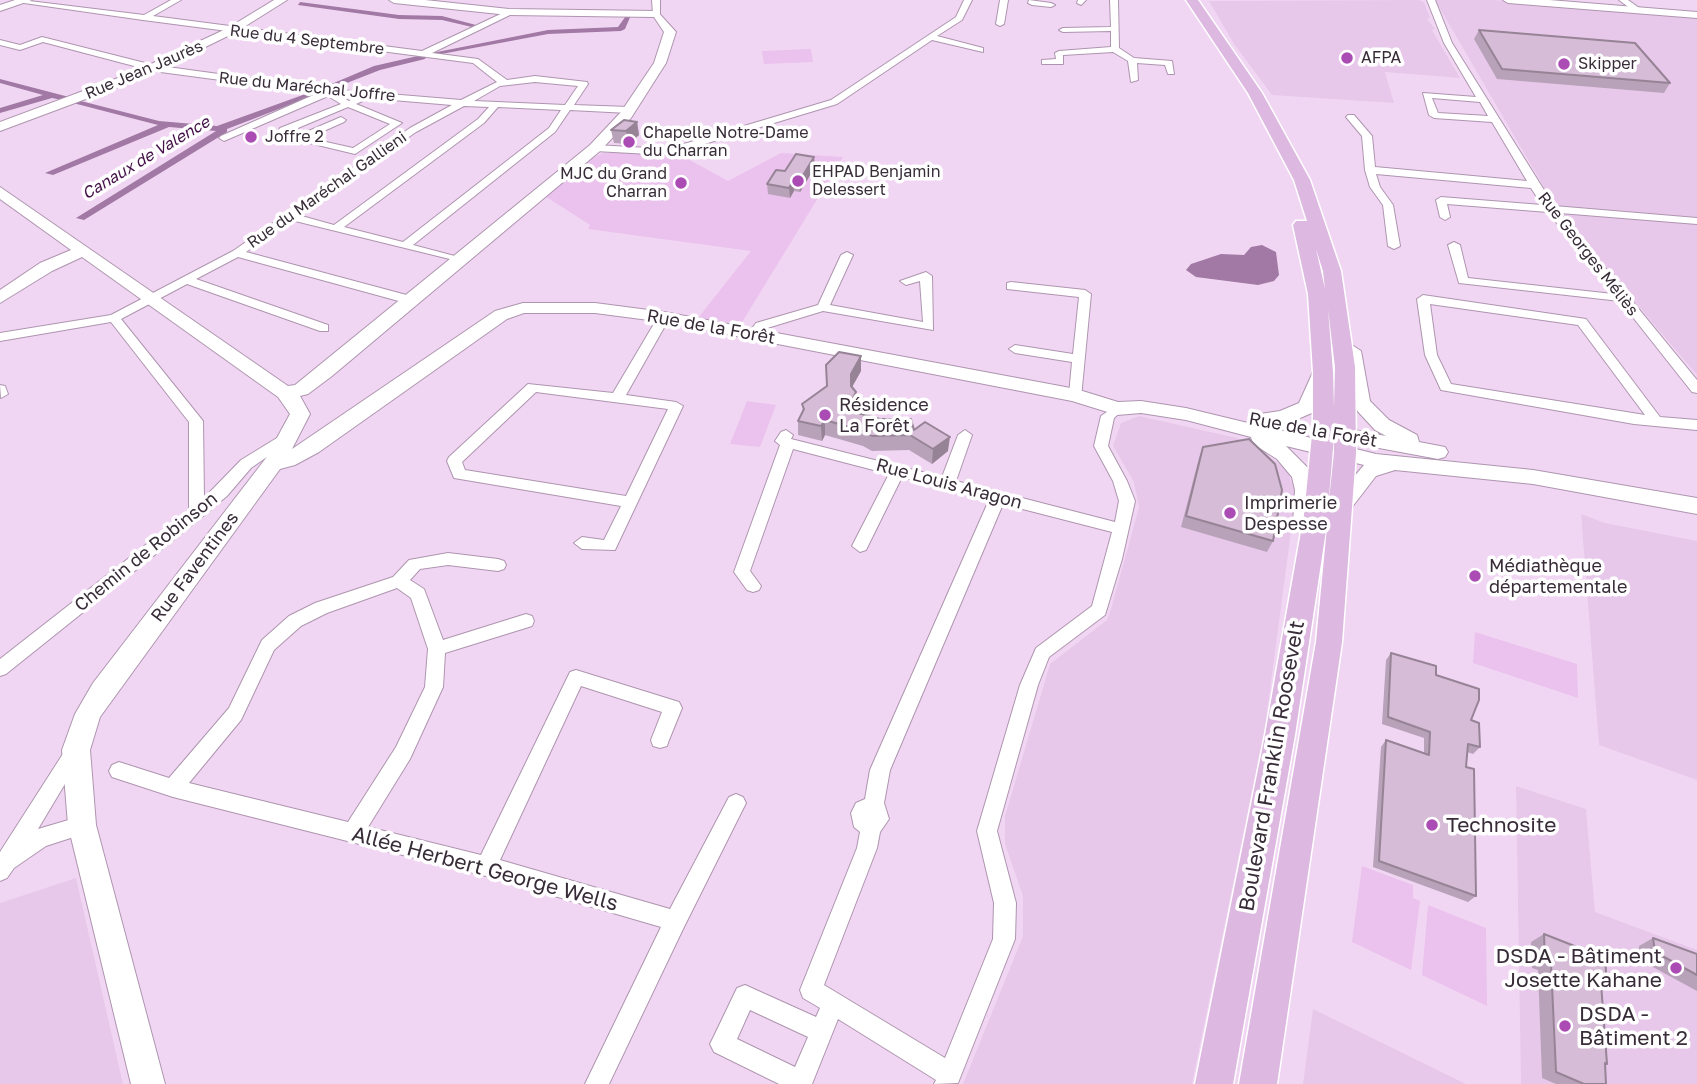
<!DOCTYPE html>
<html>
<head>
<meta charset="utf-8">
<style>
	body { margin:0 }
	canvas { display:block; background:#f1d6f3 }
</style>
</head>
<body>
<canvas width="1697" height="1084"></canvas>
<script>
const ctx = document.querySelector('canvas').getContext('2d');
ctx.lineJoin = 'round';
function paint(path, color) {
  ctx.fillStyle = color;
  ctx.fill(path, 'evenodd');
}
function poly(rows) {
  const path = new Path2D();
  for (const r of rows) {
    path.moveTo(r[0], r[1]);
    for (let i = 2; i < r.length; i += 2) path.lineTo(r[i], r[i + 1]);
  }
  return path;
}
function strokePath(path, color, width, dash) {
  ctx.strokeStyle = color;
  ctx.lineWidth = width;
  ctx.lineCap = dash ? 'butt' : 'round';
  ctx.setLineDash(dash || []);
  ctx.stroke(path);
}
function label(font, color, halo, rows, align = 'center') {
  ctx.font = font + ' "Golos Text",sans-serif';
  ctx.lineWidth = 7;
  ctx.setLineDash([]);
  ctx.textBaseline = 'middle';
  ctx.strokeStyle = halo;
  ctx.fillStyle = color;
  for (const [text, x, y, turn = 0] of rows) {
    ctx.save();
    ctx.translate(x, y);
    ctx.rotate((+turn || 0) * Math.PI / 180);
    ctx.textAlign = isNaN(turn) ? turn : align;
    if (halo) ctx.strokeText(text, 0, 0);
    ctx.fillText(text, 0, 0);
    ctx.restore();
  }
}
const built = poly([
	[1419,0,1424,2,1430,18,1427,19,1435,29,1432,30,1460,78,1385,72,1394,103,1272,95,1234,44,1209,1],
	[1435,0,1492,0,1697,15,1697,375,1559,213],
	[1139,416,1237,438,1254,445,1287,470,1296,494,1265,728,1192,1084,963,1084,1023,936,1023,896,1005,844,1005,816,1050,664,1107,620,1111,609,1139,507,1134,482,1113,446,1121,423],
	[1581,514,1605,523,1697,541,1697,780,1599,745],
	[1516,786,1586,809,1595,912,1697,950,1697,1084,1521,1084],
	[76,878,123,1084,0,1084,0,903],
	[1313,1009,1466,1084,1303,1084]
]);
const green = poly([
	[811,49,813,62,764,64,762,51],
	[603,153,677,153,728,181,781,153,843,157,741,324,698,318,751,251,588,229,590,225,545,196,586,161],
	[747,401,776,405,760,447,730,444],
	[1475,632,1577,664,1578,698,1473,663],
	[1362,866,1413,885,1413,898,1420,901,1411,970,1352,942],
	[1428,905,1486,928,1487,1006,1422,975]
]);
const water = poly([
	[1262,245,1276,252,1279,275,1274,281,1258,285,1196,277,1186,270,1191,264,1221,254,1244,255,1251,247]
]);
const canal = poly([
	[300,2,399,15,442,16,476,25,472,27,442,20,399,19,298,5,300,2],
	[628,13,631,15,625,29,621,31,548,34,436,55,432,53,548,30,618,27,628,13],
	[422,55,426,57,425,59,380,70,329,90,322,88,374,66,422,55],
	[0,79,69,97,70,99,66,101,52,98,0,113,0,108,43,95,0,83,0,79],
	[311,92,318,94,227,129,227,132,84,220,76,218,216,131,169,127,53,175,45,173,158,125,73,103,73,99,159,121,217,126,311,92]
]);
const street = poly([
	[21,0,144,15,171,0,181,0,153,16,422,51,509,10,512,14,432,53,478,59,507,80,535,76,587,82,588,84,574,105,629,107,634,110,629,113,570,110,555,132,413,245,466,259,466,263,291,220,246,252,414,297,414,303,406,303,238,257,196,279,328,325,328,331,320,331,187,284,121,319,203,421,204,498,241,460,285,433,290,431,297,436,251,468,227,496,202,517,6,674,0,676,0,659,189,511,189,422,111,322,0,341,0,333,111,315,233,251,410,128,452,105,369,98,356,104,402,123,355,154,276,135,280,128,341,104,328,96,224,141,219,138,221,136,318,93,153,71,43,42,20,50,0,45,0,40,20,45,42,37,153,65,328,89,461,100,497,82,473,63,143,20,24,3,21,0],
	[535,82,578,86,565,105,474,101,500,86,535,82],
	[341,96,357,97,349,101,341,96],
	[464,106,489,107,478,119,334,225,298,215,416,132,464,106],
	[348,107,390,124,353,148,308,138,344,122,346,120,341,117,297,136,286,133,348,107],
	[498,107,561,110,549,128,403,242,344,227,484,123,498,107],
	[652,0,660,0,660,16,653,14,652,0],
	[964,0,972,0,962,20,937,36,983,48,983,52,932,40,837,104,668,155,595,151,590,148,595,145,667,149,831,100,956,17,964,0],
	[1000,0,1008,0,1004,24,1000,26,996,24,1000,0],
	[1029,0,1051,3,1055,5,1051,7,1032,5,1028,3,1029,0],
	[1078,0,1086,0,1081,5,1077,3,1078,0],
	[1110,0,1118,0,1119,48,1134,58,1172,61,1174,74,1168,74,1165,65,1137,63,1138,80,1131,82,1128,61,1113,52,1063,55,1063,64,1042,64,1042,60,1056,59,1055,53,1059,51,1111,47,1111,31,1063,32,1059,30,1063,28,1111,27,1110,0],
	[1427,0,1435,0,1452,43,1554,206,1697,218,1697,224,1560,213,1697,380,1697,393,1692,392,1620,301,1459,283,1448,245,1454,242,1460,245,1468,278,1613,294,1548,212,1447,204,1450,217,1445,220,1440,217,1436,200,1441,197,1542,205,1531,188,1376,174,1380,187,1393,205,1400,246,1394,249,1388,246,1383,205,1370,187,1365,170,1362,136,1346,117,1348,115,1354,115,1372,136,1375,167,1527,181,1492,122,1434,118,1429,115,1423,93,1476,97,1444,43,1427,0],
	[1432,98,1480,102,1488,116,1438,113,1432,98],
	[1619,0,1628,0,1642,10,1635,12,1619,0],
	[847,252,853,255,830,305,923,322,920,281,906,285,900,281,926,272,932,276,933,330,823,311,764,329,758,337,750,337,748,334,756,323,818,305,841,255,847,252],
	[1011,282,1085,290,1091,294,1081,398,1071,398,1069,395,1072,362,1015,353,1009,349,1015,345,1073,354,1079,297,1007,289,1007,283,1011,282],
	[1423,295,1586,319,1660,417,1697,420,1697,430,1634,424,1441,390,1425,355,1417,299,1423,295],
	[1430,304,1578,325,1645,415,1451,384,1437,355,1430,304],
	[664,313,670,317,626,395,676,402,683,406,615,550,582,549,574,543,582,537,604,540,621,506,454,478,447,461,449,457,528,384,613,393,658,317,664,313],
	[536,392,668,409,626,496,465,470,462,462,536,392],
	[0,385,5,386,8,394,1,398,0,385],
	[1117,405,1124,409,1114,418,1108,446,1127,481,1135,501,1122,559,1105,615,1049,657,1038,685,997,831,1016,903,1015,939,958,1083,934,1084,936,1080,838,1019,812,1084,779,1084,714,1052,710,1044,714,1036,737,988,745,985,816,1017,820,1008,803,998,800,990,857,848,860,832,854,827,851,813,856,803,865,799,870,770,989,500,902,477,866,550,860,552,852,546,889,474,793,449,750,571,761,586,759,590,753,592,747,590,734,572,780,445,775,441,781,432,786,430,793,435,791,439,942,477,958,435,965,430,972,435,956,481,1115,522,1119,501,1113,481,1094,446,1101,416,1117,405],
	[1003,504,1112,532,1092,606,1036,648,1020,685,977,831,994,903,993,939,945,1058,824,985,877,848,880,832,889,819,884,803,890,770,1003,504],
	[750,1010,808,1037,795,1067,737,1039,750,1010],
	[448,553,498,559,504,561,506,565,504,569,498,571,448,565,420,569,410,580,424,589,443,640,526,614,532,616,534,621,532,626,445,653,443,687,410,759,368,827,481,855,570,672,576,670,679,702,682,708,669,740,667,746,660,748,653,746,651,740,662,712,581,686,500,860,670,909,729,797,736,794,743,797,746,803,683,929,609,1084,585,1084,661,927,486,876,173,797,112,777,109,771,112,765,119,762,169,778,229,708,262,640,289,616,315,603,393,577,409,560,448,553],
	[397,588,411,598,428,649,425,687,396,747,348,822,189,783,241,720,274,650,301,626,327,613,397,588],
	[75,744,82,746,84,752,38,829,82,816,89,818,92,825,89,832,46,846,14,868,7,878,0,881,0,852,68,746,75,744]
]);
const secondary = poly([
	[15,0,32,0,0,11,0,5,15,0],
	[274,0,287,0,236,32,142,78,0,131,0,122,134,72,228,28,274,0],
	[389,0,425,0,509,9,657,11,676,32,666,63,631,118,600,151,332,376,308,394,300,396,310,414,292,449,495,311,523,303,595,303,664,312,1076,389,1118,402,1141,401,1186,408,1252,424,1250,420,1253,415,1280,411,1299,403,1313,372,1323,366,1333,372,1314,412,1291,422,1263,426,1376,454,1533,470,1697,498,1697,514,1533,484,1395,470,1376,476,1349,511,1341,513,1333,511,1330,505,1364,465,1286,446,1310,470,1317,490,1315,524,1312,530,1304,532,1296,530,1293,524,1295,490,1292,477,1277,459,1253,444,1251,437,1186,420,1141,413,1117,415,1072,401,664,322,595,313,524,313,507,319,319,452,295,465,280,469,100,717,90,750,96,825,165,1084,131,1084,68,825,62,750,75,714,93,683,266,458,290,414,278,397,82,257,52,271,0,303,0,290,40,263,71,250,0,199,0,187,288,386,295,385,590,145,621,112,654,63,664,32,654,17,509,15,394,3,389,0],
	[1503,0,1549,0,1697,12,1697,18,1508,3,1503,0],
	[1352,345,1361,351,1370,401,1389,420,1417,435,1419,442,1445,447,1448,452,1445,457,1438,459,1320,437,1317,432,1327,425,1386,436,1375,430,1350,403,1343,351,1352,345]
]);
const primary = poly([
	[1186,0,1198,0,1262,93,1310,180,1341,271,1355,367,1356,453,1342,642,1277,1084,1239,1084,1316,642,1328,517,1295,735,1233,1084,1195,1084,1265,735,1304,515,1313,425,1313,372,1308,294,1293,225,1296,221,1307,221,1294,180,1248,93,1186,0],
	[1316,249,1323,271,1325,289,1316,249],
	[1328,309,1335,367,1334,408,1333,372,1328,309],
	[1334,436,1334,453,1328,509,1334,436]
]);
const wall = poly([
	[1479,30,1670,83,1664,93,1497,79,1474,39],
	[637,122,639,135,629,144,614,143,611,130],
	[815,167,800,192,794,191,790,198,768,194,767,184,785,171],
	[861,371,852,387,856,392,855,406,853,411,914,430,948,451,932,464,909,450,872,451,863,446,825,435,822,441,798,435,798,421,803,412,802,404,827,387],
	[1203,447,1273,541,1267,552,1181,527,1199,458],
	[1391,653,1436,675,1471,720,1480,747,1473,754,1467,752,1466,767,1476,896,1468,902,1373,867,1381,747,1386,740,1424,753,1424,738,1382,724,1386,660],
	[1544,934,1607,985,1601,988,1607,1064,1605,1065,1606,1084,1556,1084,1542,1078,1538,970,1532,968,1531,942],
	[1653,938,1697,954,1697,991,1640,960,1639,946]
]);
const shadedWall = poly([
	[637,122,639,135,629,144,626,131],
	[814,157,815,167,800,192,799,182],
	[793,181,794,191,790,198,789,188],
	[861,356,861,371,851,389,851,374],
	[856,392,855,406,847,424,847,410],
	[825,420,825,435,822,441,821,426],
	[950,437,948,451,932,464,933,449]
]);
const building = poly([
	[1479,30,1635,43,1670,83,1502,69,1479,30],
	[624,120,637,122,626,131,611,130,624,120],
	[796,154,814,157,799,182,793,181,789,188,767,184,776,170,785,171,796,154],
	[839,352,861,356,851,374,851,386,856,392,847,410,880,419,911,419,914,430,925,422,950,437,933,449,910,435,872,436,863,431,825,420,821,426,798,421,804,409,802,404,827,386,826,365,839,352],
	[1249,439,1275,464,1282,490,1273,541,1186,516,1203,447,1249,439],
	[1391,653,1436,666,1436,675,1479,689,1479,700,1471,720,1479,723,1480,747,1468,744,1466,767,1474,769,1476,896,1379,861,1386,740,1429,755,1430,732,1388,717,1391,653],
	[1544,934,1605,958,1607,985,1601,983,1607,1064,1605,1063,1606,1084,1584,1084,1556,1072,1551,963,1545,961,1544,934],
	[1653,938,1697,954,1697,975,1655,952,1653,938]
]);
const markers = [
	[1347,58,7,"#ab4bb4"],
	[1564,64,7,"#ab4bb4"],
	[251,137,7,"#ab4bb4"],
	[629,142,7,"#ab4bb4"],
	[798,181,7,"#ab4bb4"],
	[681,183,7,"#ab4bb4"],
	[825,415,7,"#ab4bb4"],
	[1230,513,7,"#ab4bb4"],
	[1475,576,7,"#ab4bb4"],
	[1432,825,7,"#ab4bb4"],
	[1676,968,7,"#ab4bb4"],
	[1565,1026,7,"#ab4bb4"]
];
const farStreetnames = [
	["Rue du 4 Septembre",307,40,7],
	["Rue Jean Jaurès",144,70,-23],
	["Rue du Maréchal Joffre",307,87,6],
	["Rue du Maréchal Gallieni",327,190,-35],
	["Rue Georges Méliès",1588,254,52]
];
const farPoinames = [
	["AFPA",1361,58],
	["Skipper",1578,64],
	["Chapelle Notre-Dame",643,133],
	["du Charran",643,151],
	["Joffre 2",265,137],
	["EHPAD Benjamin",812,172],
	["Delessert",812,190],
	["MJC du Grand",667,174,"right"],
	["Charran",667,192,"right"]
];
const farWaternames = [
	["Canaux de Valence",146,158,-31]
];
const streetNames = [
	["Rue de la Forêt",711,327,10],
	["Rue de la Forêt",1313,430,10],
	["Rue Louis Aragon",949,484,15],
	["Chemin de Robinson",146,552,-39],
	["Rue Faventines",195,567,-53]
];
const poiNames = [
	["Résidence",839,405],
	["La Forêt",839,426],
	["Imprimerie",1244,503],
	["Despesse",1244,524],
	["Médiathèque",1489,566],
	["départementale",1489,587]
];
const nearStreetnames = [
	["Boulevard Franklin Roosevelt",1272,766,-80],
	["Allée Herbert George Wells",485,869,15]
];
const nearPoinames = [
	["Technosite",1446,825],
	["DSDA - Bâtiment",1662,956,"right"],
	["Josette Kahane",1662,980,"right"],
	["DSDA -",1579,1014],
	["Bâtiment 2",1579,1038]
];
paint(built, '#e8c8ea');
paint(green, '#ebc1ed');
paint(water, '#a179a4');
paint(canal, '#a179a4');
strokePath(street, '#ae95af', 2);
strokePath(secondary, '#ae95af', 2);
strokePath(primary, '#fff', 3);
paint(street, '#fff');
paint(secondary, '#fff');
paint(primary, '#ddb8e0');
paint(wall, '#b8a2b9');
paint(shadedWall, '#968496');
paint(building, '#d6bcd7');
strokePath(building, '#968496', 2);
for (const [x, y, r, color] of markers) {
  const dot = new Path2D();
  dot.arc(x, y, r, 0, 2 * Math.PI);
  ctx.fillStyle = color;
  ctx.fill(dot);
  strokePath(dot, '#fff', 2.5);
}
label('16px', '#372c37', '#fff', farStreetnames);
label('16px', '#372c37', '#fff', farPoinames, 'left');
label('italic 16px', '#441149', '#fff', farWaternames);
label('18px', '#372c37', '#fff', streetNames);
label('18px', '#372c37', '#fff', poiNames, 'left');
label('21px', '#372c37', '#fff', nearStreetnames);
label('21px', '#372c37', '#fff', nearPoinames, 'left');
</script>
</body>
</html>
